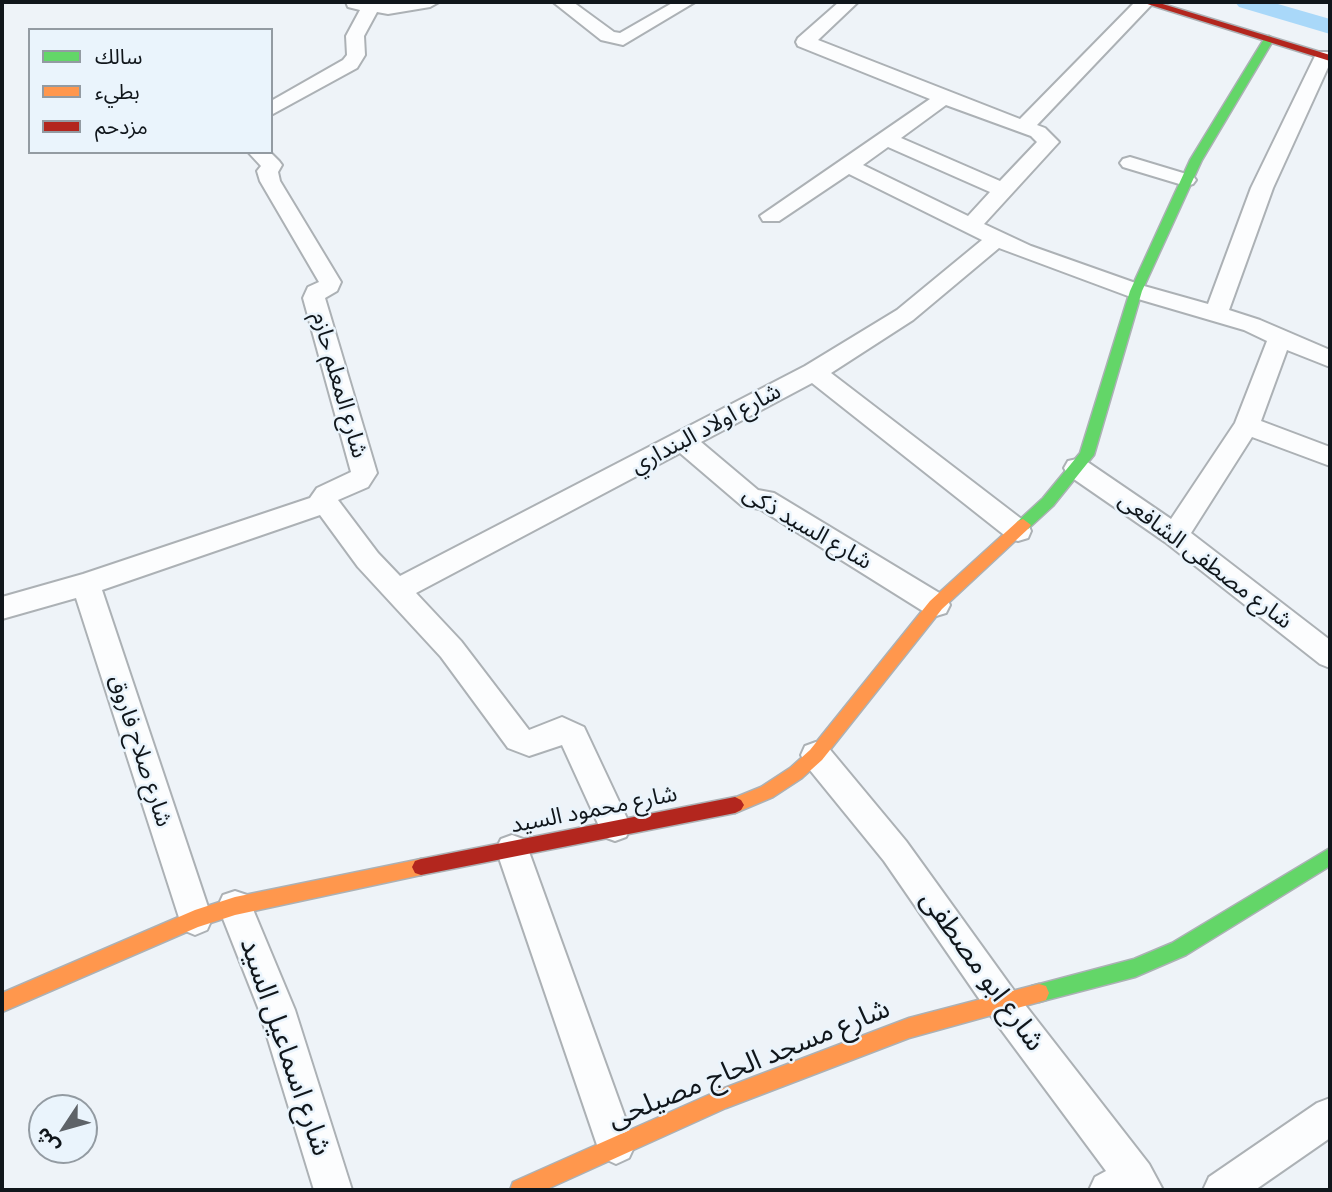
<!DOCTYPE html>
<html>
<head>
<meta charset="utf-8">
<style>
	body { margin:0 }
	#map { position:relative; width:1332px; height:1192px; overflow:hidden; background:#eef3f8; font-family:"Zilla Slab","Noto Sans Arabic",serif }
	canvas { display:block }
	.frame { position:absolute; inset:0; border:4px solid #10161b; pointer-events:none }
	.legend { position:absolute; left:28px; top:28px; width:245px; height:126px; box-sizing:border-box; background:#eaf4fc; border:2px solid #939ba2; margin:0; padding:9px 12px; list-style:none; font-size:21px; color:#10161b }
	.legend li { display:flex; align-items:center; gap:14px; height:35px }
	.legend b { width:35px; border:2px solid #939ba2 }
	.north { position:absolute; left:28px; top:1094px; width:70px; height:70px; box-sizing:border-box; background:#eaf4fc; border:2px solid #939ba2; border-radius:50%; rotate:234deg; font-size:19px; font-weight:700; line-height:28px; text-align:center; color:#10161b }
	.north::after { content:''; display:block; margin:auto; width:24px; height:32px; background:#5e6368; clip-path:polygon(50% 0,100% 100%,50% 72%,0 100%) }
</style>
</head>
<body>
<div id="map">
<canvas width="1332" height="1192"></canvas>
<div class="frame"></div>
<ul class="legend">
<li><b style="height:9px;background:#63d668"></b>سالك</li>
<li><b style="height:9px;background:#ff974d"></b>بطيء</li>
<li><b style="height:9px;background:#b3261e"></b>مزدحم</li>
</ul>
<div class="north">ش</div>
</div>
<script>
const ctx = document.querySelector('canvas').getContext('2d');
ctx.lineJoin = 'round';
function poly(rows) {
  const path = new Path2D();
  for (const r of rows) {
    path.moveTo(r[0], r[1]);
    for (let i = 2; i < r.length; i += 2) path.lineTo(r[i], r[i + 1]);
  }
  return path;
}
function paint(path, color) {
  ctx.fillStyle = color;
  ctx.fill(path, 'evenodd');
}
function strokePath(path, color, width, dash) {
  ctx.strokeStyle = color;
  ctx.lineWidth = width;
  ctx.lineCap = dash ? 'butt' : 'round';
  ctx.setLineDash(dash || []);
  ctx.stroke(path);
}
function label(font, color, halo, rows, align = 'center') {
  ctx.font = font + ' "Zilla Slab","Noto Sans Arabic",serif';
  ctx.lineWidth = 5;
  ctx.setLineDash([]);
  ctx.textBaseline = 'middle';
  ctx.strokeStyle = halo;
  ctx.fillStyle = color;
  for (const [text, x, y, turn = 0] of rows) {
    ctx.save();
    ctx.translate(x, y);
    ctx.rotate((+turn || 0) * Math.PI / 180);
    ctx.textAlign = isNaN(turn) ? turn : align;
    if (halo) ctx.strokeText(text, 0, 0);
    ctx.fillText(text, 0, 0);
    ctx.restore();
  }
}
const canal = poly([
	[1235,2,1271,2,1330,19,1330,34,1239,7,1235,2]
]);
const street = poly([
	[346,2,439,2,430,7,388,14,377,12,364,36,365,55,357,68,271,115,271,101,343,60,347,55,346,36,360,10,348,7,346,2],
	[553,2,573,2,614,32,620,33,674,2,695,2,623,45,601,40,553,2],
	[839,2,858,2,818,40,1020,119,1135,2,1154,2,1037,125,1045,128,1059,142,984,224,1031,246,1144,286,1208,304,1251,188,1315,56,1317,52,1330,52,1330,63,1273,188,1229,310,1260,320,1330,350,1330,367,1287,350,1261,421,1330,447,1330,466,1252,437,1191,533,1330,640,1330,668,1320,664,1165,542,1068,475,1064,468,1068,461,1077,459,1086,461,1171,519,1235,423,1267,341,1244,330,1128,296,999,248,913,320,831,373,1028,524,1031,531,1028,538,1018,541,1008,538,812,383,701,442,758,490,774,493,946,597,950,605,946,613,936,616,926,613,760,509,742,506,680,453,416,593,461,641,529,730,562,717,584,727,631,827,626,837,615,841,604,837,562,745,529,756,508,748,441,657,358,567,320,515,102,590,212,919,207,930,195,935,183,930,76,598,2,619,2,597,83,574,310,498,317,488,351,472,303,298,308,287,319,282,260,181,257,171,261,166,248,152,270,152,279,161,282,165,278,172,280,181,341,282,337,291,325,298,377,473,368,487,338,500,378,553,400,576,805,366,897,310,982,240,849,174,779,221,763,221,760,216,930,99,798,46,796,42,798,38,839,2],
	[946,105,1031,136,1037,142,1000,181,901,138,946,105],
	[888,147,990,192,968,216,863,165,888,147],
	[1130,157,1193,176,1196,180,1193,184,1186,186,1123,167,1120,163,1123,159,1130,157],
	[816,742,827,746,906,841,1015,992,1149,1164,1163,1190,1089,1190,1095,1177,1106,1171,991,1016,884,861,805,764,801,755,805,746,816,742],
	[512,835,523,839,528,849,635,1145,629,1158,616,1164,603,1158,597,1145,496,849,501,839,512,835],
	[235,891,247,895,295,1010,352,1190,314,1190,259,1010,218,906,223,895,235,891],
	[1330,1098,1330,1138,1255,1190,1203,1190,1209,1177,1317,1103,1330,1098]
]);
const fast = poly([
	[1269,36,1274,39,1202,160,1142,291,1094,455,1053,506,1028,529,1018,529,1015,525,1018,521,1043,498,1080,453,1130,291,1190,160,1264,39,1269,36],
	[1330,848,1330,866,1186,955,1135,977,1039,1002,1032,1000,1029,993,1032,986,1134,959,1172,943,1330,848]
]);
const slow = poly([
	[1023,519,1031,525,1028,529,942,609,822,760,802,778,773,797,735,813,729,810,726,805,729,800,761,787,790,768,810,750,930,601,1018,521,1023,519],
	[421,859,427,861,430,867,427,873,421,875,235,915,198,927,2,1012,2,993,195,910,235,897,421,859],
	[1039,984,1046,986,1049,993,1046,1000,1039,1002,909,1038,726,1108,545,1190,510,1190,513,1182,722,1089,909,1018,1039,984]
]);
const jam = poly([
	[1141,2,1156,2,1330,55,1330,61,1141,2],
	[735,797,741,800,744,805,741,810,735,813,421,875,415,873,412,867,415,861,421,859,735,797]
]);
const streetNames = [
	["شارع المعلم حازم",339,385,74],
	["شارع اولاد البنداري",706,429,-28],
	["شارع السيد ذكى",807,528,30],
	["شارع مصطفى الشافعى",1205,561,37],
	["شارع صلاح فاروق",140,751,72],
	["شارع محمود السيد",594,810,-11]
];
const nearStreetnames = [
	["شارع ابو مصطفى",982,971,54],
	["شارع اسماعيل السيد",285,1047,71],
	["شارع مسجد الحاج مصيلحى",749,1064,-22]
];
paint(canal, '#a9d8f9');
strokePath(street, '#acb1b5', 4);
strokePath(fast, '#acb1b5', 3);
strokePath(slow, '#acb1b5', 3);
strokePath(jam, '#acb1b5', 3);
paint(street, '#fcfdfe');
paint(fast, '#63d668');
paint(slow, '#ff974d');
paint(jam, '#b3261e');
label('23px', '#10161b', '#eaf4fc', streetNames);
label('28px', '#10161b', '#eaf4fc', nearStreetnames);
</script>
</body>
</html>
